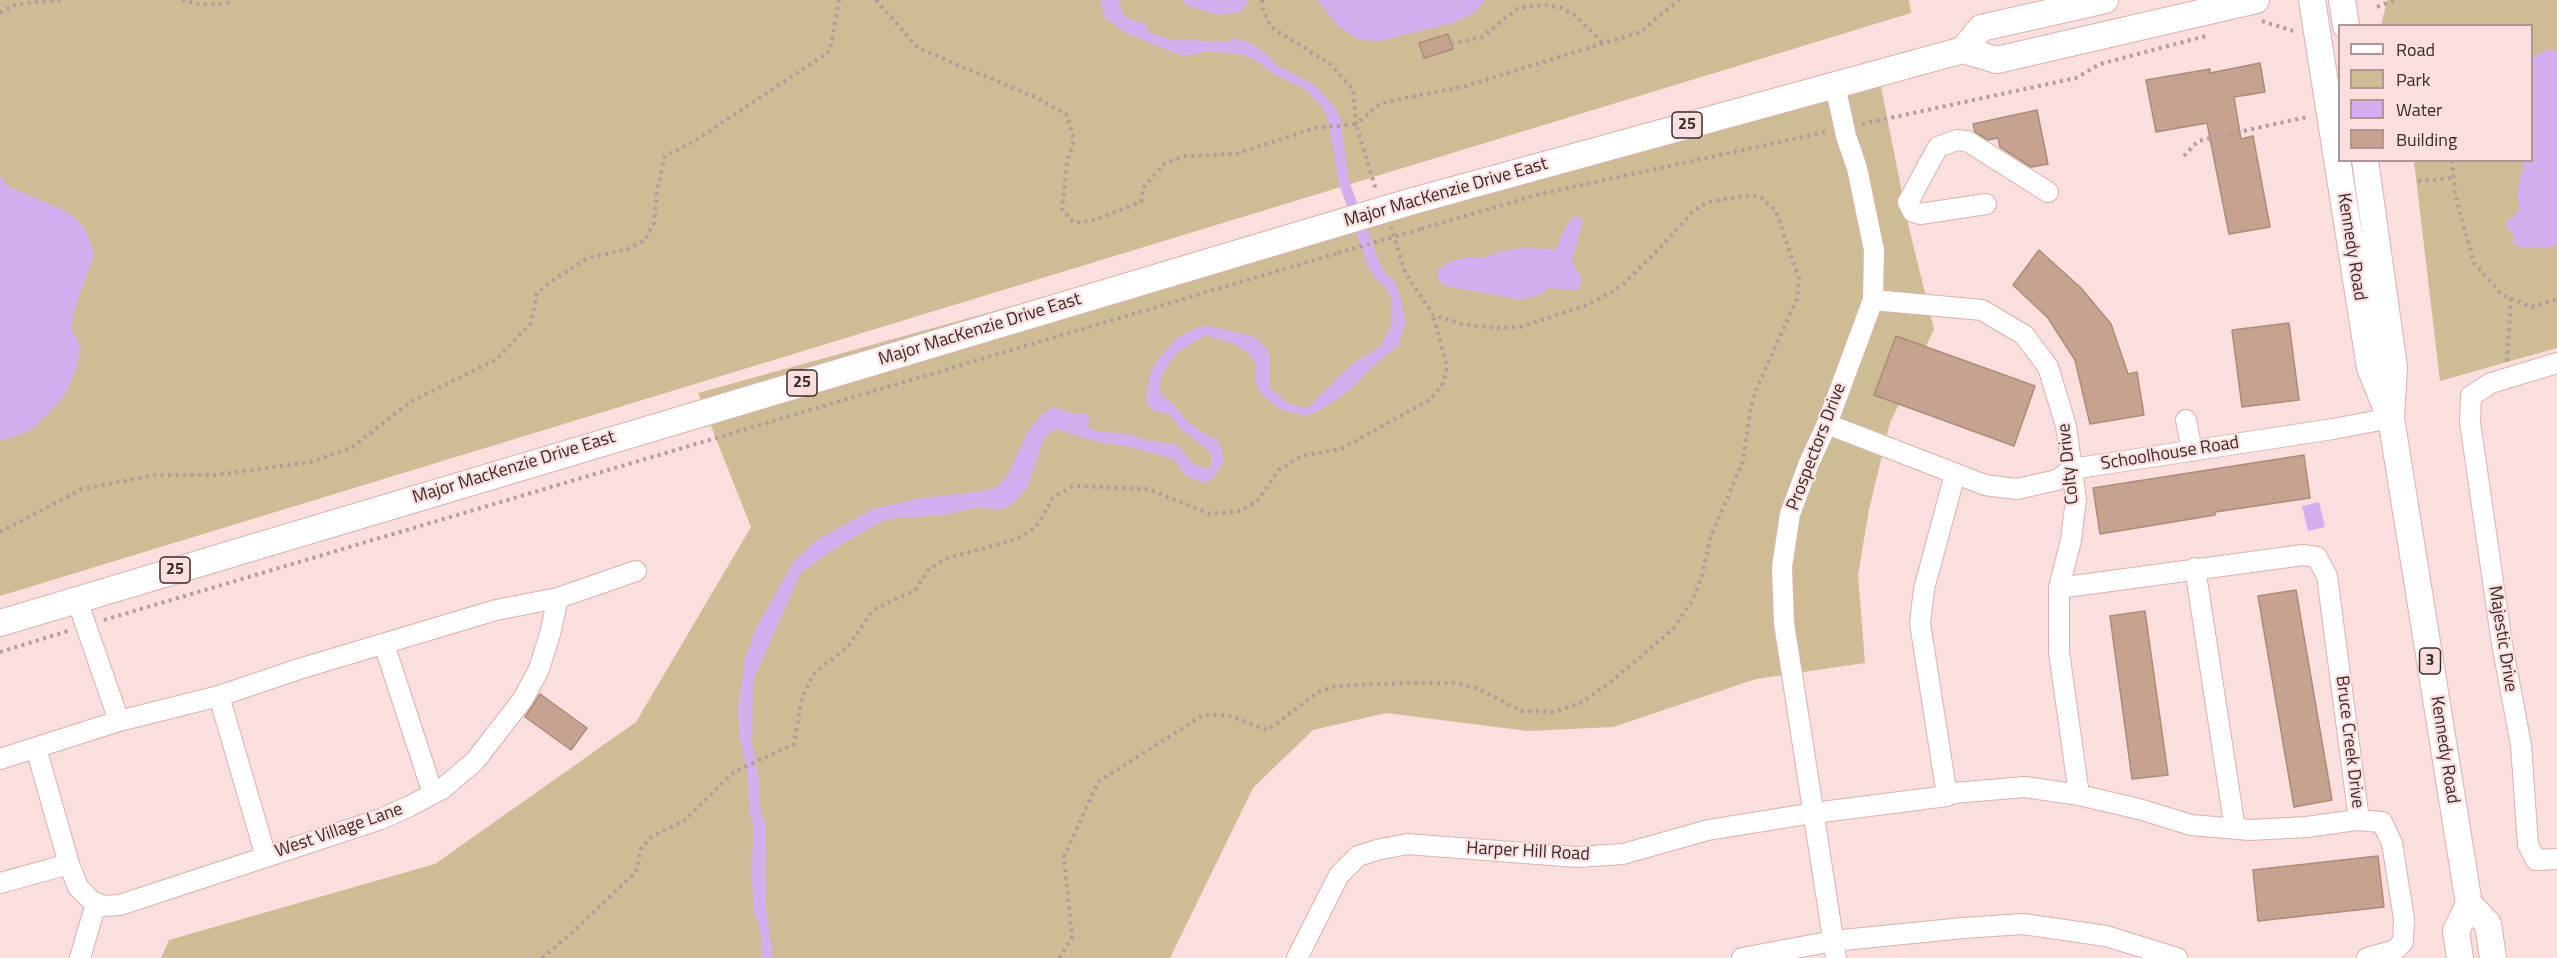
<!DOCTYPE html>
<html>
<head>
<meta charset="utf-8">
<style>
	body { margin:0 }
	#map { position:relative; width:2557px; height:958px; overflow:hidden; background:#fadfde; font-family:"Titillium Web",sans-serif }
	canvas { display:block }
	.legend { position:absolute; left:2338px; top:24px; width:195px; height:138px; box-sizing:border-box; background:#fadfde; border:2px solid #ae9796; margin:0; padding:8px 10px; list-style:none; font-size:18px; color:#3b2a2a }
	.legend li { display:flex; align-items:center; gap:12px; height:30px }
	.legend b { width:30px; border:2px solid #ae9796 }
</style>
</head>
<body>
<div id="map">
<canvas width="2557" height="958"></canvas>
<ul class="legend">
<li><b style="height:8px;background:#fff"></b>Road</li>
<li><b style="height:16px;background:#cebd94"></b>Park</li>
<li><b style="height:16px;background:#d3afef"></b>Water</li>
<li><b style="height:16px;background:#c5a38e"></b>Building</li>
</ul>
</div>
<script>
const ctx = document.querySelector('canvas').getContext('2d');
ctx.lineJoin = 'round';
function paint(path, color) {
  ctx.fillStyle = color;
  ctx.fill(path, 'evenodd');
}
function poly(rows) {
  const path = new Path2D();
  for (const r of rows) {
    path.moveTo(r[0], r[1]);
    for (let i = 2; i < r.length; i += 2) path.lineTo(r[i], r[i + 1]);
  }
  return path;
}
function strokePath(path, color, width, dash) {
  ctx.strokeStyle = color;
  ctx.lineWidth = width;
  ctx.lineCap = dash ? 'butt' : 'round';
  ctx.setLineDash(dash || []);
  ctx.stroke(path);
}
function label(font, color, halo, rows, align = 'center') {
  ctx.font = font + ' "Titillium Web",sans-serif';
  ctx.lineWidth = 4.5;
  ctx.setLineDash([]);
  ctx.textBaseline = 'middle';
  ctx.strokeStyle = halo;
  ctx.fillStyle = color;
  for (const [text, x, y, turn = 0] of rows) {
    ctx.save();
    ctx.translate(x, y);
    ctx.rotate((+turn || 0) * Math.PI / 180);
    ctx.textAlign = isNaN(turn) ? turn : align;
    if (halo) ctx.strokeText(text, 0, 0);
    ctx.fillText(text, 0, 0);
    ctx.restore();
  }
}
const green = poly([
	[0,0,1909,0,1911,13,0,596],
	[2387,0,2557,0,2557,348,2440,381,2414,161,2532,160,2532,26,2381,26],
	[1877,67,1909,228,1934,329,1890,423,1869,509,1858,575,1865,663,1756,679,1613,727,1528,731,1386,713,1313,730,1253,788,1170,958,161,958,169,940,435,864,636,722,751,527,698,393]
]);
const water = poly([
	[1100,0,1120,0,1119,5,1125,17,1145,24,1150,33,1170,39,1227,42,1233,38,1248,42,1268,55,1275,64,1316,86,1335,108,1340,117,1349,181,1382,269,1395,283,1400,295,1406,322,1398,346,1373,366,1351,389,1321,410,1305,416,1280,409,1261,394,1255,381,1255,363,1247,352,1232,343,1206,335,1175,354,1162,375,1160,387,1161,395,1173,403,1185,419,1198,430,1216,439,1221,448,1224,462,1211,480,1204,483,1186,476,1174,459,1126,446,1098,442,1056,429,1044,438,1027,488,1011,505,1001,509,974,508,946,515,896,518,882,521,831,551,800,574,753,681,752,744,759,783,760,807,766,829,765,900,773,958,762,958,761,934,754,911,751,868,754,829,749,810,748,776,740,738,738,708,745,659,755,630,794,561,817,540,873,509,921,498,983,491,998,486,1007,476,1028,431,1042,414,1053,407,1071,413,1087,413,1089,416,1088,427,1097,431,1132,435,1150,441,1178,445,1193,464,1207,469,1211,466,1211,453,1180,428,1170,415,1152,410,1146,401,1149,378,1155,363,1175,340,1185,333,1205,325,1255,337,1267,349,1270,356,1269,385,1272,389,1289,404,1307,408,1351,365,1381,346,1391,325,1392,300,1387,290,1374,277,1368,266,1339,184,1328,120,1323,108,1305,89,1272,73,1260,63,1244,55,1210,51,1189,55,1180,55,1126,33,1105,18],
	[1182,0,1249,0,1241,12,1218,15,1188,6],
	[1317,0,1485,0,1474,13,1453,23,1379,41,1359,40,1338,26],
	[2548,49,2557,52,2557,244,2549,248,2522,248,2512,243,2515,235,2507,228,2506,219,2511,219,2519,210,2517,193,2524,161,2532,160,2532,58],
	[0,176,8,186,63,210,76,219,86,230,94,254,73,314,72,330,81,347,76,369,64,396,34,428,22,434,0,441],
	[1578,216,1583,220,1572,261,1582,280,1578,290,1549,288,1540,295,1520,300,1446,286,1439,281,1437,271,1448,262,1465,258,1484,258,1502,251,1520,248,1557,249,1562,233,1572,218],
	[2319,502,2325,527,2308,531,2302,506]
]);
const building = poly([
	[1448,34,1453,49,1424,58,1419,43,1448,34],
	[2260,63,2265,92,2234,97,2241,139,2253,136,2270,227,2229,234,2207,123,2156,132,2146,80,2210,69,2210,73,2260,63],
	[2037,110,2048,164,2031,167,2000,147,1998,138,1988,140,1975,132,1973,124,2037,110],
	[2039,250,2081,288,2111,324,2128,374,2137,372,2144,415,2090,424,2075,360,2048,318,2013,285,2039,250],
	[2289,323,2299,400,2242,407,2232,330,2289,323],
	[1896,336,2035,386,2014,446,1874,395,1896,336],
	[2304,455,2310,498,2215,512,2215,515,2100,534,2093,488,2304,455],
	[2296,590,2332,800,2294,807,2258,596,2296,590],
	[2145,611,2168,775,2132,779,2110,616,2145,611],
	[540,694,587,728,571,750,525,717,540,694],
	[2378,856,2384,907,2258,921,2253,870,2378,856]
]);
const path = poly([
	[182,0,202,5,227,3,232,0],
	[876,0,918,48,1037,98,1067,115,1074,141,1067,162,1062,209,1074,223,1095,220,1141,202,1143,188,1165,163,1186,156,1236,154,1315,128,1347,125,1356,124,1376,190],
	[1262,0,1263,10,1271,27,1330,64,1353,89,1356,124,1381,103,1466,86,1640,32,1679,0],
	[2377,7,2394,0],
	[0,13,16,4,62,0],
	[2262,21,2293,31],
	[1451,44,1482,37,1518,8,1543,5,1559,7,1573,14,1604,44],
	[1862,124,2076,78,2100,64,2206,36],
	[2184,156,2198,141,2307,117],
	[2452,160,2455,193,2474,263,2502,295,2532,307,2557,299],
	[2418,181,2454,178],
	[1421,229,1540,194,1826,132],
	[2507,361,2511,299],
	[0,532,82,489,155,475,216,475,310,462,353,447,410,402,497,359,531,323,537,293,553,280,588,258,628,249,645,240,654,223,657,190,665,156,693,142,830,51,839,0],
	[104,620,1338,253],
	[0,652,68,631],
	[542,958,567,937,636,872,641,849,651,837,684,821,734,772,794,744,802,697,814,674,849,645,873,610,915,590,929,569,945,559,1017,539,1036,527,1053,498,1073,486,1148,489,1210,514,1241,511,1257,501,1279,470,1301,456,1341,449,1431,399,1443,383,1447,367,1433,315],
	[1059,958,1072,937,1064,857,1098,782,1203,715,1227,715,1268,730,1318,692,1336,686,1403,683,1456,683,1479,689,1521,711,1554,712,1583,702,1613,680,1673,629,1693,600,1702,575,1711,536,1743,461,1751,406,1758,385,1797,299,1799,279,1776,211,1761,197,1750,195,1708,202,1693,211,1660,248,1620,287,1590,304,1520,327,1494,328,1463,324,1433,315,1405,272,1391,227]
]);
const minor = poly([
	[1835,85,1846,136,1857,168,1874,250,1873,300,1827,424,1809,463,1790,514,1782,567,1784,623,1836,958],
	[1986,204,1920,214,1913,212,1908,202,1938,147,1957,140,1967,141,2048,192],
	[1873,300,1982,310,2024,335,2048,367,2066,426,2076,499,2071,540,2059,588,2059,652,2079,795],
	[2557,363,2491,383,2471,396,2470,422,2502,644,2521,745,2528,845,2536,860,2557,859],
	[2186,420,2192,451],
	[1827,424,1985,485,2017,489,2057,480,2072,469,2333,429,2391,418],
	[2195,568,2235,829],
	[2059,588,2303,555,2317,557,2327,576,2359,820],
	[77,600,119,721],
	[384,644,433,794],
	[219,696,266,857],
	[0,759,119,721,219,696,299,669,496,610,558,598,636,571],
	[1947,796,1920,623,1924,589,1955,474],
	[69,864,78,887,92,901,103,906,120,905,381,819,410,806,442,789,475,761,523,699,539,669,550,634,558,598],
	[0,883,69,864,36,748],
	[80,958,96,903],
	[1297,958,1339,875,1358,856,1377,850,1407,844,1577,857,1623,854,1708,830,1814,813,1947,796,1953,793,2025,787,2079,795,2139,809,2191,825,2250,830,2307,827,2356,820,2382,822,2392,843,2404,919,2403,942,2395,950,2367,958],
	[1742,958,1833,941,1963,928,2023,924,2106,936,2177,958]
]);
const major = poly([
	[2312,0,2370,368,2388,412],
	[2342,0,2346,26],
	[1963,50,1981,28,2105,0],
	[2365,160,2394,367,2391,418,2469,904,2456,931,2460,958],
	[1413,201,1963,50,1997,60,2256,0],
	[0,623,1329,226],
	[2469,904,2488,924,2493,958]
]);
const pathBridge = poly([
	[1338,253,1421,229]
]);
const majorBridge = poly([
	[1329,226,1413,201]
]);
const shields = [
	[1687,125,30],
	[802,383,30],
	[175,570,30],
	[2430,661,21]
];
const shieldNames = [
	["25",1687,125],
	["25",802,383],
	["25",175,570],
	["3",2430,661]
];
const streetNames = [
	["Major MacKenzie Drive East",1446,193,-16],
	["Kennedy Road",2351,247,81],
	["Major MacKenzie Drive East",980,330,-17],
	["Prospectors Drive",1817,447,-69],
	["Schoolhouse Road",2170,454,-9],
	["Colty Drive",2069,464,-96],
	["Major MacKenzie Drive East",514,468,-17],
	["Majestic Drive",2502,639,81],
	["Bruce Creek Drive",2349,742,83],
	["Kennedy Road",2444,750,81],
	["West Village Lane",339,831,-19],
	["Harper Hill Road",1528,852,3]
];
paint(green, '#cebd94');
paint(water, '#d3afef');
paint(building, '#c5a38e');
strokePath(building, '#ac8c77', 1.5);
strokePath(minor, '#dcb1b0', 22);
strokePath(major, '#dcb1b0', 28);
strokePath(path, '#b39c9b', 4, [3, 4.5]);
strokePath(minor, '#fff', 20);
strokePath(major, '#fff', 26);
strokePath(majorBridge, '#dcb1b0', 28, []);
strokePath(pathBridge, '#b39c9b', 4, [3, 4.5]);
strokePath(majorBridge, '#fff', 26);
for (const [x, y, w] of shields) {
  const box = new Path2D();
  box.roundRect(x - w / 2, y - 13, w, 26, 4.5);
  ctx.fillStyle = '#fadfde';
  ctx.fill(box);
  strokePath(box, '#3b2a2a', 1.5);
}
label('bold 16px', '#3b2a2a', null, shieldNames);
label('18px', '#3b2a2a', '#fadfde', streetNames);
</script>
</body>
</html>
